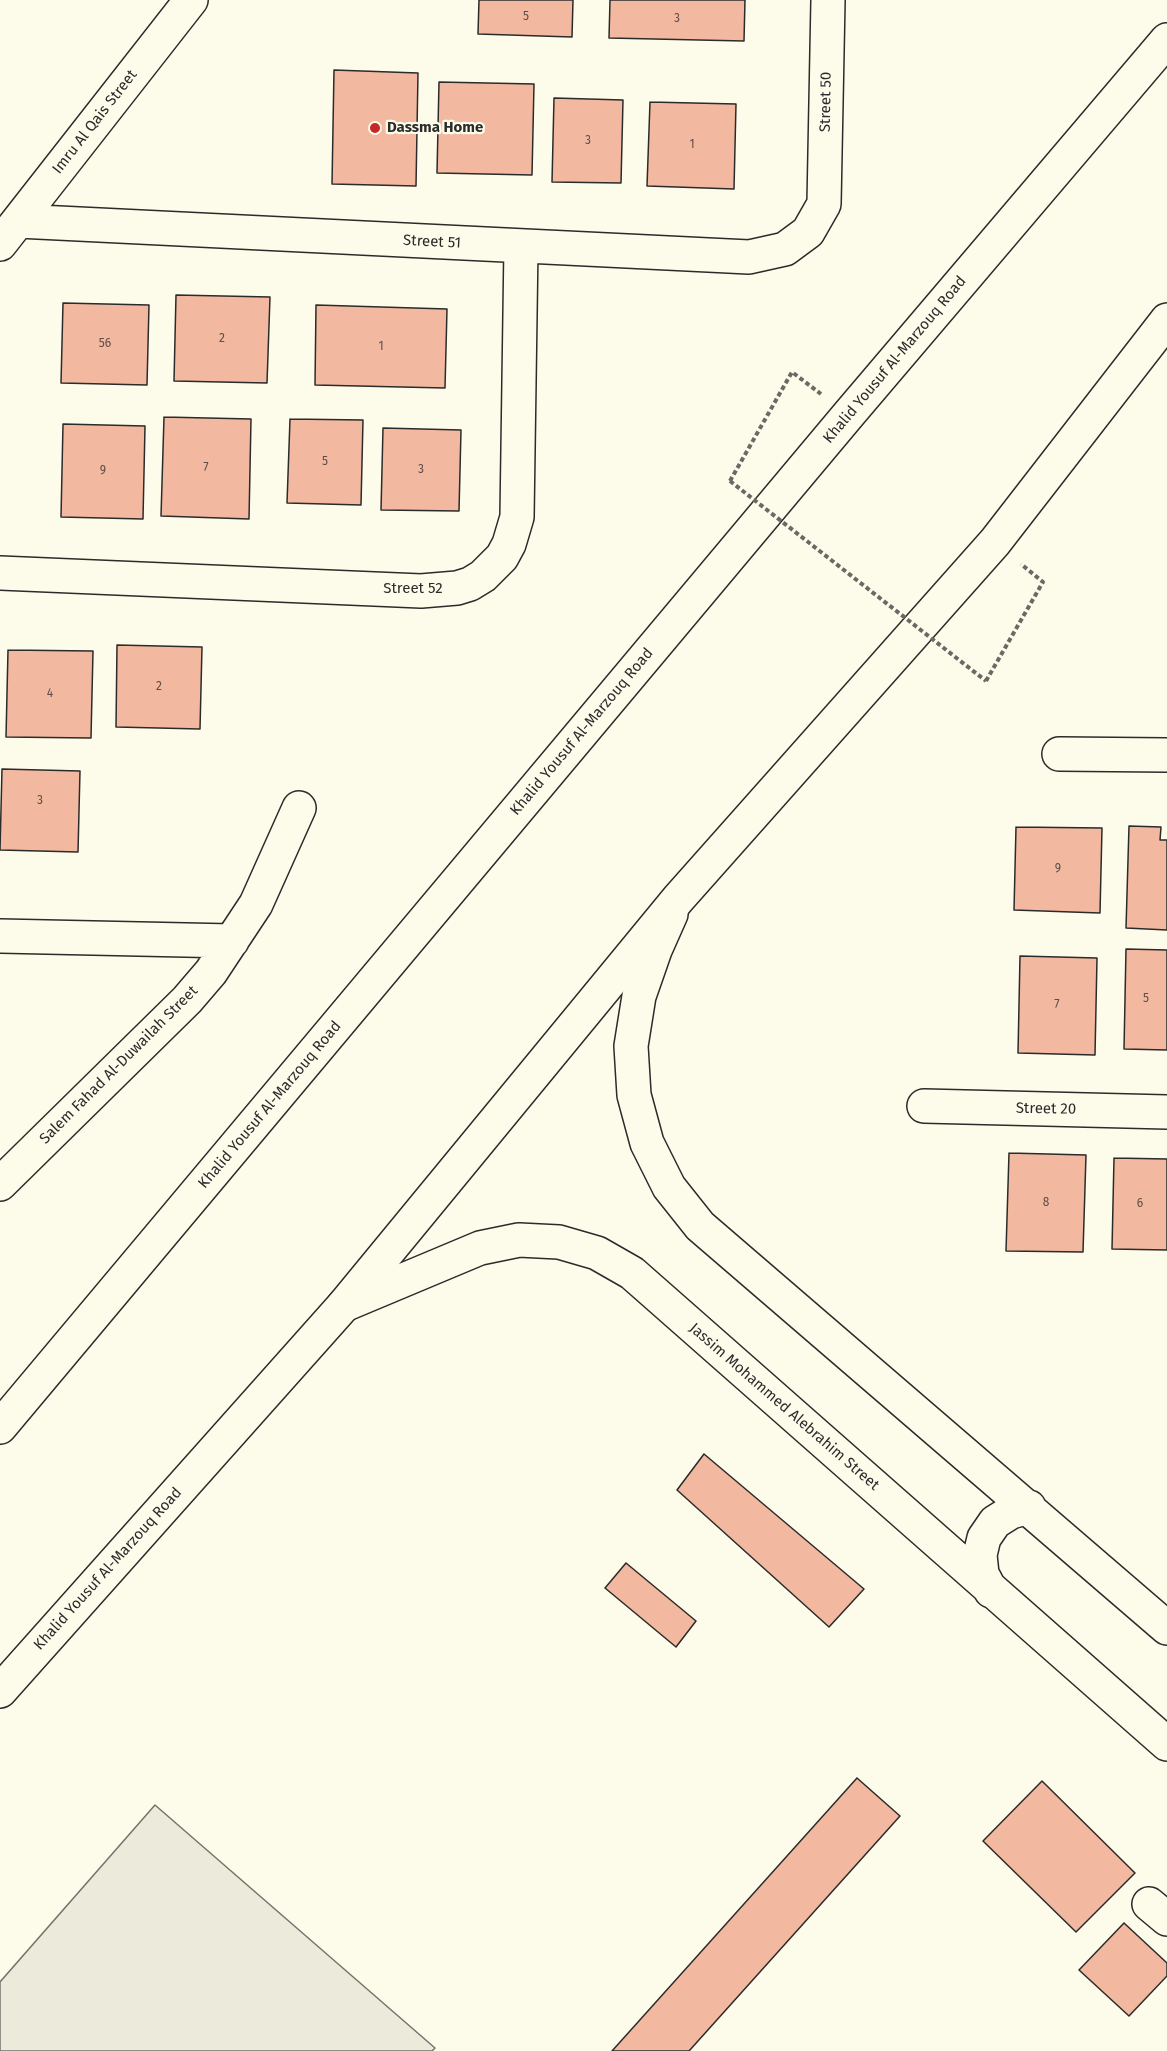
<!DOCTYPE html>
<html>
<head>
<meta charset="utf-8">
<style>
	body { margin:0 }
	canvas { display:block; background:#fdfbea }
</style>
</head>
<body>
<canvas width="1167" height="2051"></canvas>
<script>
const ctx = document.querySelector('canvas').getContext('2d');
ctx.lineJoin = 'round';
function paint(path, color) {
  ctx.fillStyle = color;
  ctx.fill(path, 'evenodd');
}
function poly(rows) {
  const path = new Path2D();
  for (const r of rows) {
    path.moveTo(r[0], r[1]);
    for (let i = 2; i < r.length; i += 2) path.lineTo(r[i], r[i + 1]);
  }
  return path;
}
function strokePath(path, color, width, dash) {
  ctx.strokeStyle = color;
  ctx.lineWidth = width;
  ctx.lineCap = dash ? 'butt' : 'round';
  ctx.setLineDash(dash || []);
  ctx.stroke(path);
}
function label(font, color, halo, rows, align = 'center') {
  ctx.font = font + ' "Fira Sans",sans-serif';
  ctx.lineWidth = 4.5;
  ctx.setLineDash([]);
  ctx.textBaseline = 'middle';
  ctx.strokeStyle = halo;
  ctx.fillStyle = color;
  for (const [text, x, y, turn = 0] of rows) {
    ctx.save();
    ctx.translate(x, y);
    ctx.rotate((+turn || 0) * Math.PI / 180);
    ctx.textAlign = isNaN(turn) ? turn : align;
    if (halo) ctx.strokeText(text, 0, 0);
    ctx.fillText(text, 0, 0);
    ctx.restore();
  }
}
const green = poly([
	[155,1805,435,2048,432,2051,0,2051,0,1982,155,1805]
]);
const building = poly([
	[479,0,573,0,572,37,478,34,479,0],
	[610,0,745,0,744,41,609,38,610,0],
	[334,70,418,73,416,186,332,184,334,70],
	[439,82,534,84,532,175,437,173,439,82],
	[554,98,623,100,621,183,552,182,554,98],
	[650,102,736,104,734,189,647,186,650,102],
	[176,295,270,297,267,383,174,381,176,295],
	[63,303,149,305,147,385,61,383,63,303],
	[316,305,447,309,445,388,315,385,316,305],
	[164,417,251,419,249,519,161,516,164,417],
	[290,419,363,420,361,505,287,503,290,419],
	[63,424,145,426,143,519,61,517,63,424],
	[383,428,461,430,459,511,381,510,383,428],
	[117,645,202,647,200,729,116,727,117,645],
	[8,650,93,651,91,738,6,737,8,650],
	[2,769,80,771,78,852,0,850,2,769],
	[1129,826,1161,827,1160,840,1167,840,1167,930,1126,928,1129,826],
	[1016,827,1102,828,1100,913,1014,910,1016,827],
	[1126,949,1167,950,1167,1050,1124,1049,1126,949],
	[1020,956,1097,958,1095,1055,1018,1053,1020,956],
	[1009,1153,1086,1155,1083,1252,1006,1251,1009,1153],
	[1114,1158,1167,1159,1167,1250,1112,1249,1114,1158],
	[704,1454,864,1589,829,1627,677,1490,704,1454],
	[626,1563,696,1621,676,1647,605,1588,626,1563],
	[857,1778,900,1816,689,2051,612,2051,857,1778],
	[1042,1781,1135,1873,1076,1932,983,1841,1042,1781],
	[1124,1923,1167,1963,1167,1976,1129,2016,1079,1970,1124,1923]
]);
const path = poly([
	[730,481,792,372,821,394],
	[986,681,1043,582,1021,564]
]);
const minor = poly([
	[18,221,749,257,785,249,808,232,824,204,828,0],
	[0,244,191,0],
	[0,573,421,591,457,588,470,584,483,576,502,557,509,544,517,517,521,246],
	[1059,754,1167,755],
	[671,914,655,950,639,996,631,1046,634,1095,647,1143,669,1187,700,1226,1167,1628],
	[0,936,232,941],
	[924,1106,1167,1112],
	[0,1184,187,1000,211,972,256,904,299,808],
	[344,1305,480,1248,519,1240,559,1242,597,1253,632,1273,1167,1744],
	[991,1591,982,1574,980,1555,984,1538,995,1522,1011,1512,1029,1507],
	[1149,1904,1167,1919]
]);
const major = poly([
	[0,1427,849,414,1167,40],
	[0,1691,344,1305,678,899,995,542,1167,320]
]);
const pathBridge = poly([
	[730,481,986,681]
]);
const markers = [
	[375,128,6,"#c62828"]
];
const numberNames = [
	["5",526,17],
	["3",677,19],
	["3",588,141],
	["1",692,145],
	["2",222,339],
	["56",105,344],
	["1",381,347],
	["5",325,462],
	["7",206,468],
	["3",421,470],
	["9",103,471],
	["2",159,687],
	["4",50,694],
	["3",40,801],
	["9",1058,869],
	["5",1146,999],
	["7",1057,1005],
	["8",1046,1203],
	["6",1140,1204]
];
const streetNames = [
	["Street 50",826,102,-89],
	["Imru Al Qais Street",95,122,-52],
	["Street 51",432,242,3],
	["Khalid Yousuf Al-Marzouq Road",895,360,-50],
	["Street 52",413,589],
	["Khalid Yousuf Al-Marzouq Road",582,732,-50],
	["Salem Fahad Al-Duwailah Street",119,1065,-45],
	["Khalid Yousuf Al-Marzouq Road",270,1105,-50],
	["Street 20",1046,1109,1],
	["Jassim Mohammed Alebrahim Street",784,1407,41],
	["Khalid Yousuf Al-Marzouq Road",108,1569,-48]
];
const poiNames = [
	["Dassma Home",387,128]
];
paint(green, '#ecebdb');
strokePath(green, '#74746e', 1.5);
paint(building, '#f2b8a0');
strokePath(building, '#2b2b2b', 1.5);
strokePath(minor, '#2b2b2b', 36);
strokePath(major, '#2b2b2b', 36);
strokePath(path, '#6a6964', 4, [4.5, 3]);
strokePath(minor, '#fdfbea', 33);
strokePath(major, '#fdfbea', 33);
strokePath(pathBridge, '#6a6964', 4, [4.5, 3]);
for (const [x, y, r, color] of markers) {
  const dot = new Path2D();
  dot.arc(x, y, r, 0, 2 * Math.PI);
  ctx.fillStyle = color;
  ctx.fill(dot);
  strokePath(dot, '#fdfbea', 2);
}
label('12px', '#5d4e48', null, numberNames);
label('15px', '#2b2b2b', '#fdfbea', streetNames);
label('bold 15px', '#2b2b2b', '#fdfbea', poiNames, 'left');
</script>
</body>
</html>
